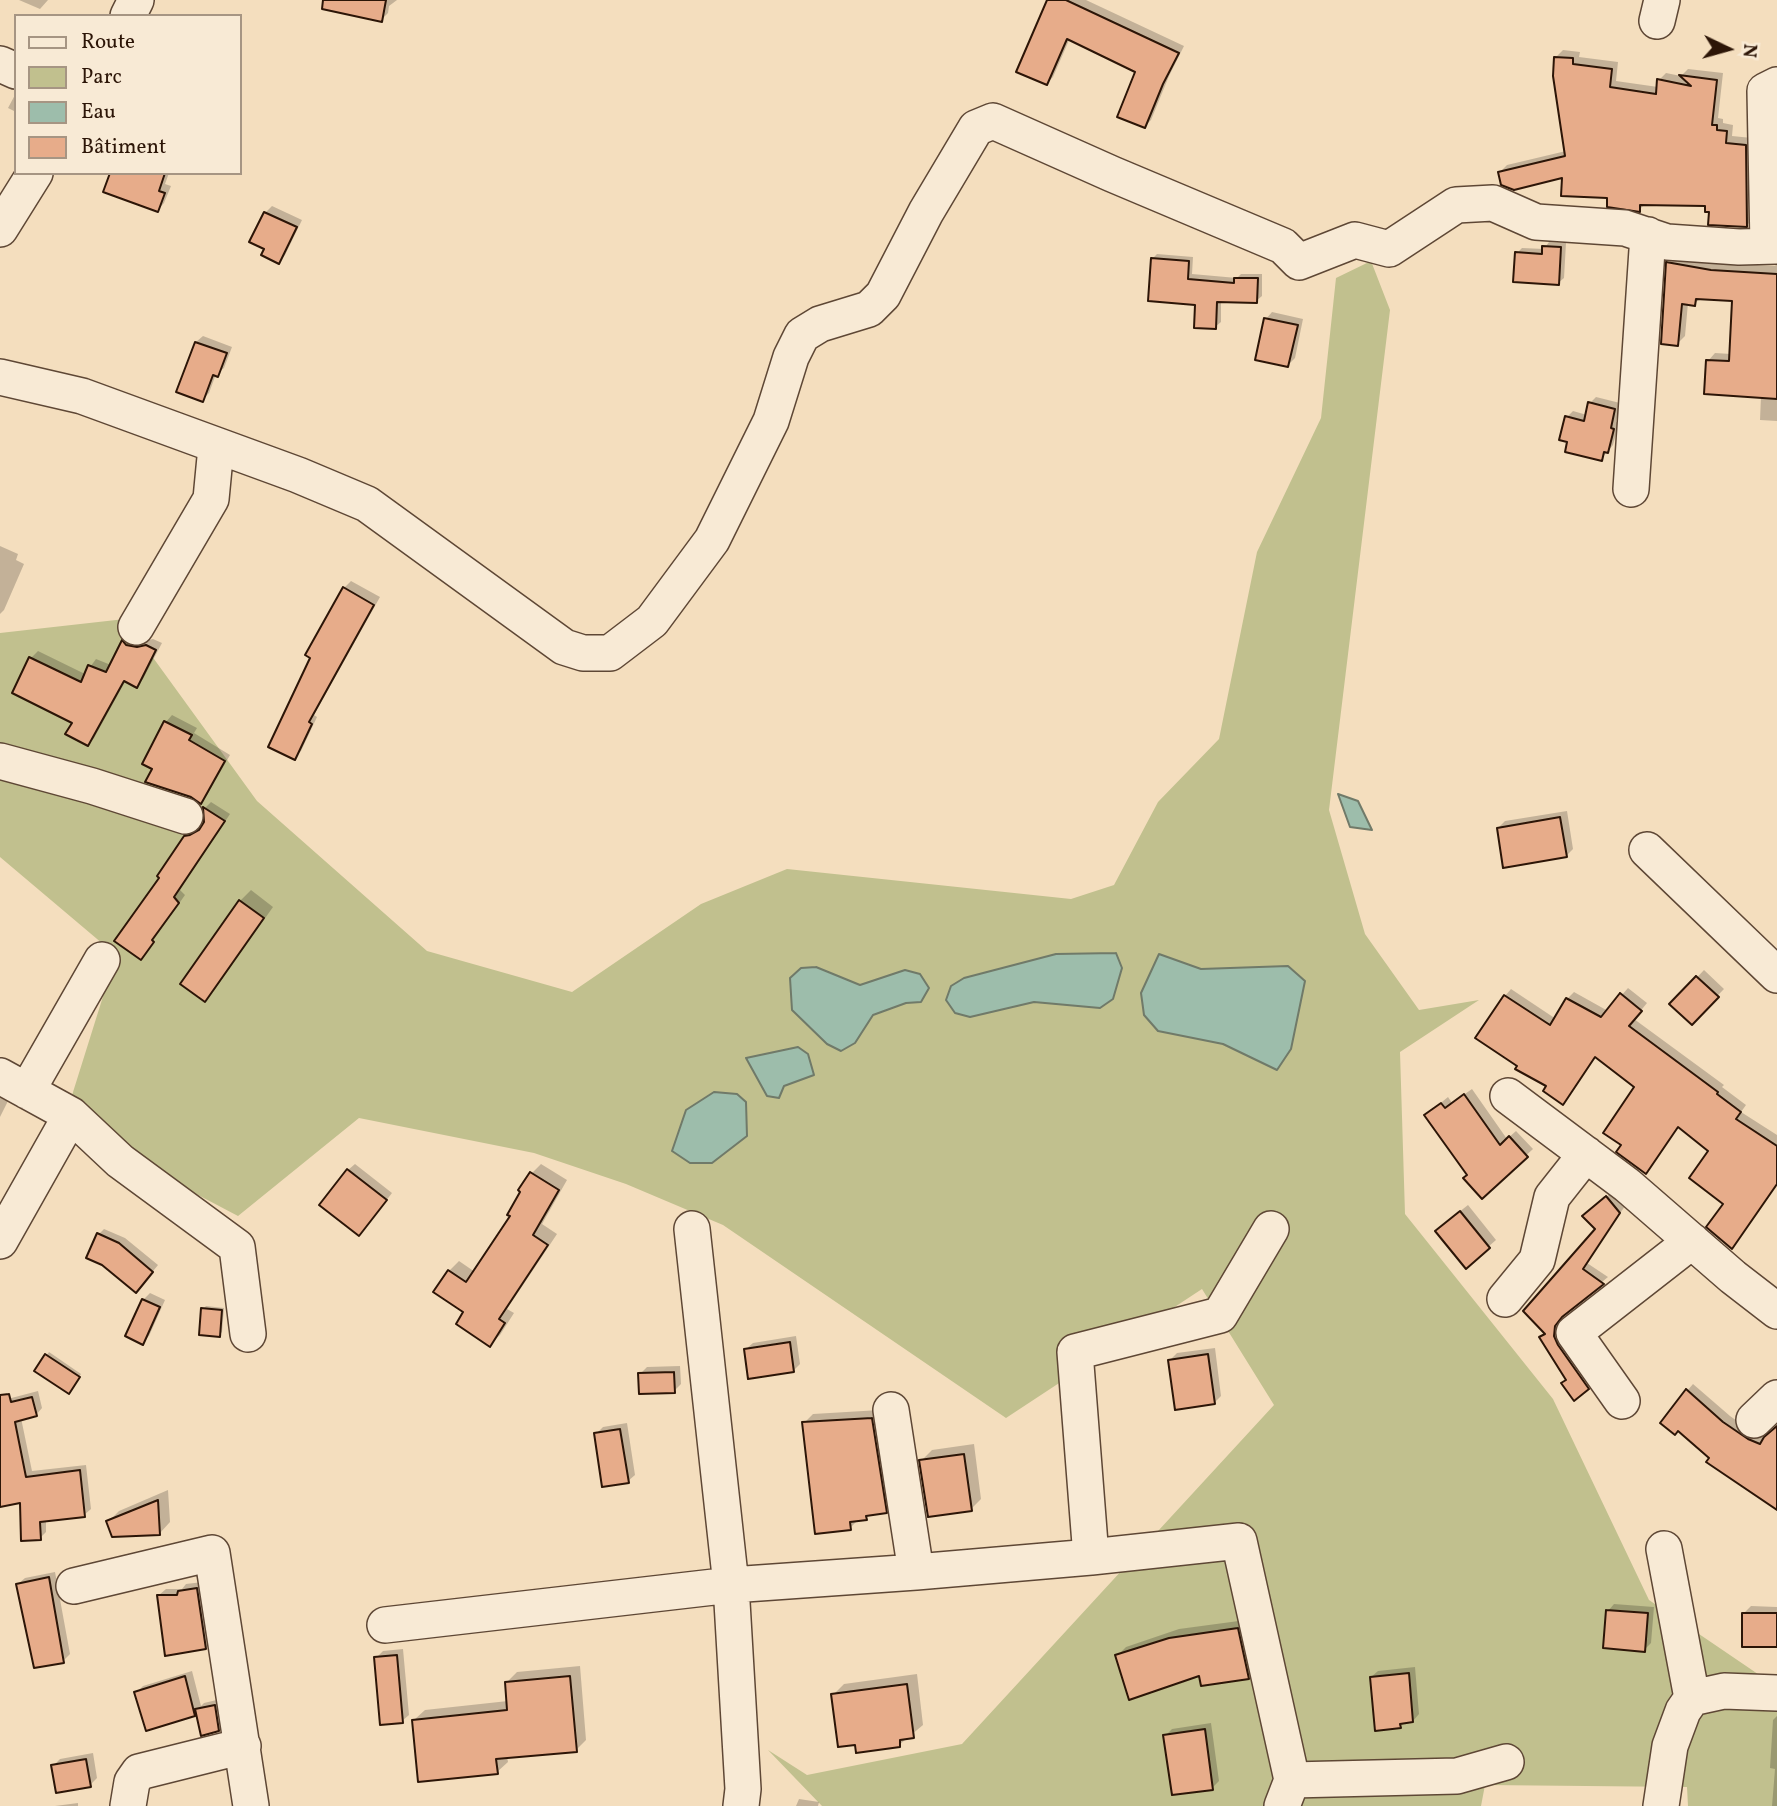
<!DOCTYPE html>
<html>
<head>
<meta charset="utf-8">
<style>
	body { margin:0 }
	#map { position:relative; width:1777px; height:1806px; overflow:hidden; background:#f4debe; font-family:Vollkorn,serif }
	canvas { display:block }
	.legend { position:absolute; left:14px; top:14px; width:228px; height:161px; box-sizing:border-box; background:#f8ead5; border:2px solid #a69583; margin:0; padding:9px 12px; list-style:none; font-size:21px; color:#2c1507 }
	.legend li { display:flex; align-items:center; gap:14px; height:35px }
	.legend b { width:35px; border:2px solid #a69583 }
	.north { position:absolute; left:1693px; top:14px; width:70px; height:70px; -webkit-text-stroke:5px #f8ead5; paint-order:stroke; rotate:95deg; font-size:19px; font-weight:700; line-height:28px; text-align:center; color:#2c1507 }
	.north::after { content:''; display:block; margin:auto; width:24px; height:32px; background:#2c1507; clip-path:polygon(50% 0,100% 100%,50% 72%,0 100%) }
</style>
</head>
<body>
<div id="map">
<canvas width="1777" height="1806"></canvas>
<ul class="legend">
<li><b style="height:9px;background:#f8ead5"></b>Route</li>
<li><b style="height:19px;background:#c1c08e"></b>Parc</li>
<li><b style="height:19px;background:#9dbdab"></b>Eau</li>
<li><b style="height:19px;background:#e7ac8a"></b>Bâtiment</li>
</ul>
<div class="north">N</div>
</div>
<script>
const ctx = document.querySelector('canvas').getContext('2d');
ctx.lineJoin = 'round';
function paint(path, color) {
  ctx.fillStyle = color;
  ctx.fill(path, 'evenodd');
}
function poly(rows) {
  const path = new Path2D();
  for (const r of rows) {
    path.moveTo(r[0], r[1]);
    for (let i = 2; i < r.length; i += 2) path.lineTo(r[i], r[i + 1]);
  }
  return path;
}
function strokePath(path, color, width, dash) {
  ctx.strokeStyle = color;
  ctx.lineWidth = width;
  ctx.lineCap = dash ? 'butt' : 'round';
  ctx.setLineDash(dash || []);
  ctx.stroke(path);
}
const green = poly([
	[1371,261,1390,310,1329,810,1365,934,1419,1010,1479,1000,1400,1052,1405,1214,1553,1399,1649,1600,1777,1687,1777,1806,1688,1806,1687,1787,1485,1785,1481,1806,822,1806,768,1750,807,1775,962,1744,1274,1405,1202,1289,1006,1418,723,1225,626,1184,534,1153,359,1118,238,1216,63,1124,116,955,0,857,0,633,125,619,257,801,427,951,572,992,701,904,787,869,1071,899,1114,885,1158,802,1219,739,1257,552,1321,418,1336,278]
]);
const water = poly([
	[1338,794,1358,801,1372,830,1350,827,1338,794],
	[1116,953,1122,968,1113,999,1100,1008,1034,1002,970,1017,955,1013,946,1000,951,986,964,978,1056,954,1116,953],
	[1159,954,1201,969,1288,966,1305,981,1291,1049,1277,1070,1223,1044,1158,1031,1144,1015,1141,993,1159,954],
	[816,967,860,985,905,970,920,974,929,988,921,1002,906,1003,873,1015,855,1043,841,1051,827,1044,792,1010,790,978,801,968,816,967],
	[798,1047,808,1054,814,1075,784,1086,779,1098,767,1096,746,1058,798,1047],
	[714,1092,737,1094,746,1102,747,1136,712,1163,690,1163,672,1151,686,1110,714,1092]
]);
const shadow = poly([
	[19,0,48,0,40,9],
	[344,0,397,0,389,6,388,13,381,20],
	[1050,0,1086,0,1184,46,1169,76,1151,120,1145,126,1138,71,1070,38,1053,77,1047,83],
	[1563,50,1580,52,1579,57,1618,62,1616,81,1658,87,1659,80,1666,73,1681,76,1688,69,1723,73,1718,118,1723,119,1723,123,1733,125,1732,136,1752,138,1754,218,1747,225,1711,210,1707,204,1645,204,1639,210,1564,176,1500,172,1507,165,1566,151,1556,57],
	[16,93,16,112,8,108],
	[112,173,169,173,165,184,171,186,164,203,158,210],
	[272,206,302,220,285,255,279,262,265,213],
	[1549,242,1566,243,1564,278,1558,283,1517,253,1522,248,1544,249],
	[1157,254,1193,257,1192,274,1237,278,1241,274,1262,274,1262,296,1256,301,1221,301,1221,322,1215,327,1196,303,1152,259],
	[1675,256,1719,263,1775,266,1777,264,1777,421,1760,420,1761,396,1708,361,1715,353,1731,354,1734,299,1702,297,1694,304,1688,303,1685,336,1677,344,1668,263],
	[1272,312,1303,319,1295,358,1288,365,1266,319],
	[203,336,232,347,224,368,216,374,209,393,202,400,196,342],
	[1596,397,1620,403,1616,422,1619,423,1613,445,1601,459,1569,440,1567,417,1573,411,1587,415,1590,403],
	[0,546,18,554,16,560,24,564,4,610,0,614],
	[351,581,380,597,314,715,317,717,301,751,294,758,344,588],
	[130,635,144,641,153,639,162,643,143,679,136,686,126,680,94,738,88,744,74,722,14,693,31,658,38,651,85,674,96,659,111,665,123,641],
	[172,715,197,728,194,733,230,755,207,795,200,801,145,763,166,722],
	[211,802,230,814,180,890,185,895,141,958,161,877,186,837,193,830,203,827,206,822,205,808],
	[1567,811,1573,849,1566,856,1498,828,1505,821],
	[251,890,273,907,215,989,205,999,182,983,240,901],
	[1704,970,1724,989,1692,1022,1672,1004],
	[1628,988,1647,1003,1634,1019,1724,1085,1722,1087,1746,1105,1741,1112,1777,1135,1777,1185,1725,1203,1711,1150,1679,1125,1646,1172,1623,1145,1636,1087,1596,1056,1563,1102,1549,1086,1519,1065,1505,996,1511,989,1556,1019,1567,999,1574,992,1608,1011],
	[0,1089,11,1095,0,1117],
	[1472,1089,1507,1139,1516,1131,1533,1149,1482,1196,1426,1115,1448,1097,1452,1103],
	[355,1164,392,1193,366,1227,348,1170],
	[541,1164,567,1180,542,1224,557,1234,507,1309,514,1313,500,1335,490,1344,466,1312,449,1271,459,1261,475,1272,512,1216,531,1174],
	[1613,1191,1625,1206,1587,1263,1608,1277,1564,1313,1559,1328,1594,1382,1588,1388,1568,1379,1547,1332,1597,1229,1590,1211],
	[1468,1205,1496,1240,1466,1266,1444,1224],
	[104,1229,125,1238,158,1265,141,1286,99,1234],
	[150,1293,165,1300,149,1336,143,1342,143,1300],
	[206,1306,224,1308,222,1332,219,1335,203,1309],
	[796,1336,800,1364,793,1371,746,1349,753,1343],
	[1215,1348,1221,1396,1214,1403,1170,1360,1177,1353],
	[49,1352,81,1374,71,1388,36,1370],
	[680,1366,681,1384,674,1391,640,1374,647,1367],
	[1693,1384,1730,1416,1754,1433,1766,1438,1777,1427,1777,1508,1711,1458,1687,1391],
	[38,1391,42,1408,36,1415,21,1418,32,1471,86,1465,91,1509,84,1515,46,1519,46,1532,40,1538,21,1501,0,1505,0,1401],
	[880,1410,894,1503,886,1512,871,1514,866,1518,859,1519,850,1528,804,1423,813,1414],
	[627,1423,635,1475,628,1481,596,1434,603,1427],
	[974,1444,981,1499,971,1509,921,1461,932,1450],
	[168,1490,170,1522,160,1533,108,1522,119,1511],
	[55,1572,70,1654,63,1661,18,1584,25,1578],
	[203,1582,212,1641,206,1648,159,1595,166,1589,182,1589,186,1584],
	[1614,1604,1654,1607,1651,1643,1644,1650,1608,1611],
	[1751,1606,1777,1607,1777,1646,1744,1613],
	[1246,1620,1257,1669,1248,1678,1117,1656,1126,1647,1179,1629],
	[403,1649,409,1715,402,1721,376,1658,383,1651],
	[580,1666,586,1740,576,1750,507,1756,508,1762,497,1772,414,1720,425,1710,508,1701,507,1682,517,1672],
	[1415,1667,1419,1714,1413,1721,1405,1721,1400,1727,1371,1677,1378,1671],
	[192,1671,201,1706,204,1703,221,1699,225,1723,218,1730,197,1711,194,1714,136,1693,143,1686],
	[917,1674,923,1725,899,1745,856,1743,833,1695,844,1684],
	[1777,1716,1777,1806,1772,1806,1775,1769,1770,1768,1773,1720],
	[1211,1723,1219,1781,1212,1788,1165,1736,1172,1729],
	[93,1753,97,1778,90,1785,53,1766,60,1759],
	[799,1799,819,1802,818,1806,796,1806],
	[78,1803,78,1806,54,1806,55,1806]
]);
const building = poly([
	[323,0,386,0,382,22,322,9,323,0],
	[1047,0,1066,0,1179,53,1163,84,1145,128,1117,117,1135,72,1067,39,1047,85,1016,72,1047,0],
	[1554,57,1573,58,1573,64,1612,69,1610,87,1656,94,1657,79,1691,86,1679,75,1717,80,1712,125,1717,125,1717,130,1727,131,1726,143,1746,145,1747,227,1708,225,1709,212,1705,212,1705,206,1640,205,1640,212,1607,207,1607,198,1561,196,1562,178,1514,190,1501,185,1498,172,1565,156,1553,76,1554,57],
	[110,173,165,173,159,191,165,193,158,212,103,192,110,173],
	[264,212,297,227,279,264,261,255,264,249,249,242,264,212],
	[1542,246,1561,247,1559,285,1513,282,1515,252,1542,254,1542,246],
	[1151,258,1189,261,1188,279,1234,283,1234,278,1258,278,1257,303,1217,302,1216,329,1194,328,1195,305,1148,301,1151,258],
	[1666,262,1711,270,1777,274,1777,399,1704,394,1706,360,1729,361,1732,301,1696,299,1695,306,1682,304,1678,346,1661,344,1666,262],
	[1264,318,1298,325,1288,367,1255,360,1264,318],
	[195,342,227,353,218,377,213,375,203,402,176,392,195,342],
	[1588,402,1615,409,1611,428,1614,429,1608,453,1604,452,1602,461,1565,452,1567,442,1559,440,1565,416,1584,421,1588,402],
	[343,587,374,605,309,722,312,724,295,760,268,747,310,658,305,655,343,587],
	[122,640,126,645,137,647,146,645,156,650,137,688,124,681,88,746,65,734,72,723,12,693,29,657,81,682,88,665,106,672,122,640],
	[164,721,192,735,189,740,225,761,201,804,191,797,145,782,152,769,142,764,164,721],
	[203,807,225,821,174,897,179,903,152,940,154,942,141,960,114,941,159,878,157,876,184,836,190,835,199,830,204,822,203,807],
	[1560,817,1567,857,1503,868,1497,828,1560,817],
	[239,900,264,918,205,1002,180,984,239,900],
	[1696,976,1719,997,1692,1025,1669,1004,1696,976],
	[1620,993,1642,1011,1629,1026,1718,1092,1717,1094,1741,1112,1736,1119,1777,1146,1777,1184,1732,1249,1706,1227,1723,1204,1689,1178,1708,1151,1678,1127,1646,1174,1616,1152,1621,1145,1603,1133,1634,1087,1595,1057,1563,1105,1543,1091,1546,1086,1515,1069,1517,1066,1475,1038,1504,995,1550,1025,1566,998,1601,1017,1620,993],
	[1464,1094,1500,1145,1509,1136,1528,1157,1482,1199,1463,1178,1467,1175,1424,1115,1441,1103,1445,1108,1464,1094],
	[347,1169,387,1200,359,1236,319,1205,347,1169],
	[530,1172,559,1190,533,1235,548,1245,499,1319,505,1323,490,1347,456,1324,463,1312,433,1292,448,1270,466,1282,510,1216,507,1215,520,1192,518,1190,530,1172],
	[1606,1196,1620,1213,1583,1269,1604,1284,1562,1317,1555,1326,1554,1336,1558,1345,1589,1389,1574,1401,1561,1383,1566,1380,1539,1337,1545,1334,1523,1311,1595,1229,1582,1216,1606,1196],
	[1460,1211,1490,1248,1466,1269,1435,1231,1460,1211],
	[97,1233,119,1243,153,1272,136,1293,102,1265,86,1258,97,1233],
	[142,1299,160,1307,143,1345,125,1336,142,1299],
	[201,1308,222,1310,220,1337,199,1335,201,1308],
	[790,1342,794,1372,748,1379,744,1349,790,1342],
	[45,1354,80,1377,69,1394,34,1371,45,1354],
	[1208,1354,1215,1404,1175,1410,1168,1360,1208,1354],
	[674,1372,675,1393,639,1394,638,1373,674,1372],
	[1686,1389,1723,1422,1748,1439,1760,1444,1764,1437,1777,1426,1777,1510,1706,1462,1709,1458,1678,1431,1675,1435,1660,1423,1686,1389],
	[9,1394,11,1402,32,1397,37,1416,15,1422,26,1477,80,1470,85,1517,40,1522,41,1540,21,1541,20,1503,0,1507,0,1395,9,1394],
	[872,1418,887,1513,866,1516,867,1520,850,1522,851,1530,815,1534,802,1422,872,1418],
	[620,1429,629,1483,602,1487,594,1433,620,1429],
	[964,1454,972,1511,928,1517,919,1460,964,1454],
	[158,1500,160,1535,112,1537,106,1521,158,1500],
	[49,1577,64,1663,34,1668,16,1584,49,1577],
	[197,1588,206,1649,165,1656,157,1595,177,1595,178,1591,197,1588],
	[1606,1610,1648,1613,1645,1652,1603,1648,1606,1610],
	[1742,1613,1777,1613,1777,1647,1742,1647,1742,1613],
	[1238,1628,1249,1679,1201,1686,1199,1676,1129,1700,1115,1655,1169,1638,1238,1628],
	[397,1655,403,1723,380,1725,374,1657,397,1655],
	[1409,1673,1413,1722,1400,1724,1401,1728,1375,1731,1370,1677,1409,1673],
	[185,1676,195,1716,146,1731,134,1692,185,1676],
	[570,1676,577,1752,496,1759,498,1774,418,1782,412,1720,507,1710,505,1682,570,1676],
	[907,1684,914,1738,900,1740,900,1747,856,1753,855,1745,838,1747,831,1694,907,1684],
	[215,1705,219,1731,201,1736,195,1709,215,1705],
	[1205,1729,1213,1790,1172,1795,1163,1735,1205,1729],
	[86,1759,91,1787,56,1793,51,1765,86,1759]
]);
const minor = poly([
	[128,16,136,0],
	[1657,21,1662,0],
	[0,64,16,71],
	[0,229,35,173],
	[1768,246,1765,91,1777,85],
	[0,377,82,396,298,475,367,504,564,647,583,653,610,653,652,621,712,540,771,421,791,357,802,335,820,324,869,309,883,295,926,212,976,128,993,121,1112,174,1283,246,1299,262,1355,240,1389,249,1456,205,1493,203,1536,222,1625,228,1667,242,1739,247,1777,246],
	[1631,489,1648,235],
	[136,627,211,499,216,447],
	[0,761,92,786,185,816],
	[1647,850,1777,975],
	[0,1076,71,1115,120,1161,237,1247,248,1334],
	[27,1091,102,960],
	[1508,1096,1627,1185,1733,1277,1777,1311],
	[692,1229,731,1585,743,1789,741,1806],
	[0,1241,71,1115],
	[1505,1299,1537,1260,1552,1197,1586,1154],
	[1622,1401,1574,1333,1692,1241],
	[1754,1420,1777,1398],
	[1664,1549,1692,1698],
	[1091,1557,1239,1541,1292,1780,1282,1806],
	[916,1572,1091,1557,1075,1352,1220,1315,1271,1229],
	[74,1586,212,1553,251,1806],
	[385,1625,731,1585,916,1572,891,1410],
	[1292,1780,1457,1776,1506,1762],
	[128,1806,132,1782,139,1772,243,1746],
	[1661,1806,1670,1746,1683,1711,1692,1698,1724,1691,1777,1693]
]);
paint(green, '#c1c08e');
paint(water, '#9dbdab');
strokePath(water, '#707a69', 2);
paint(shadow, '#0003');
paint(building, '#e7ac8a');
strokePath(building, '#2c1507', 2);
strokePath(minor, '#5e4735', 38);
strokePath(minor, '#f8ead5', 35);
</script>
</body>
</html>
